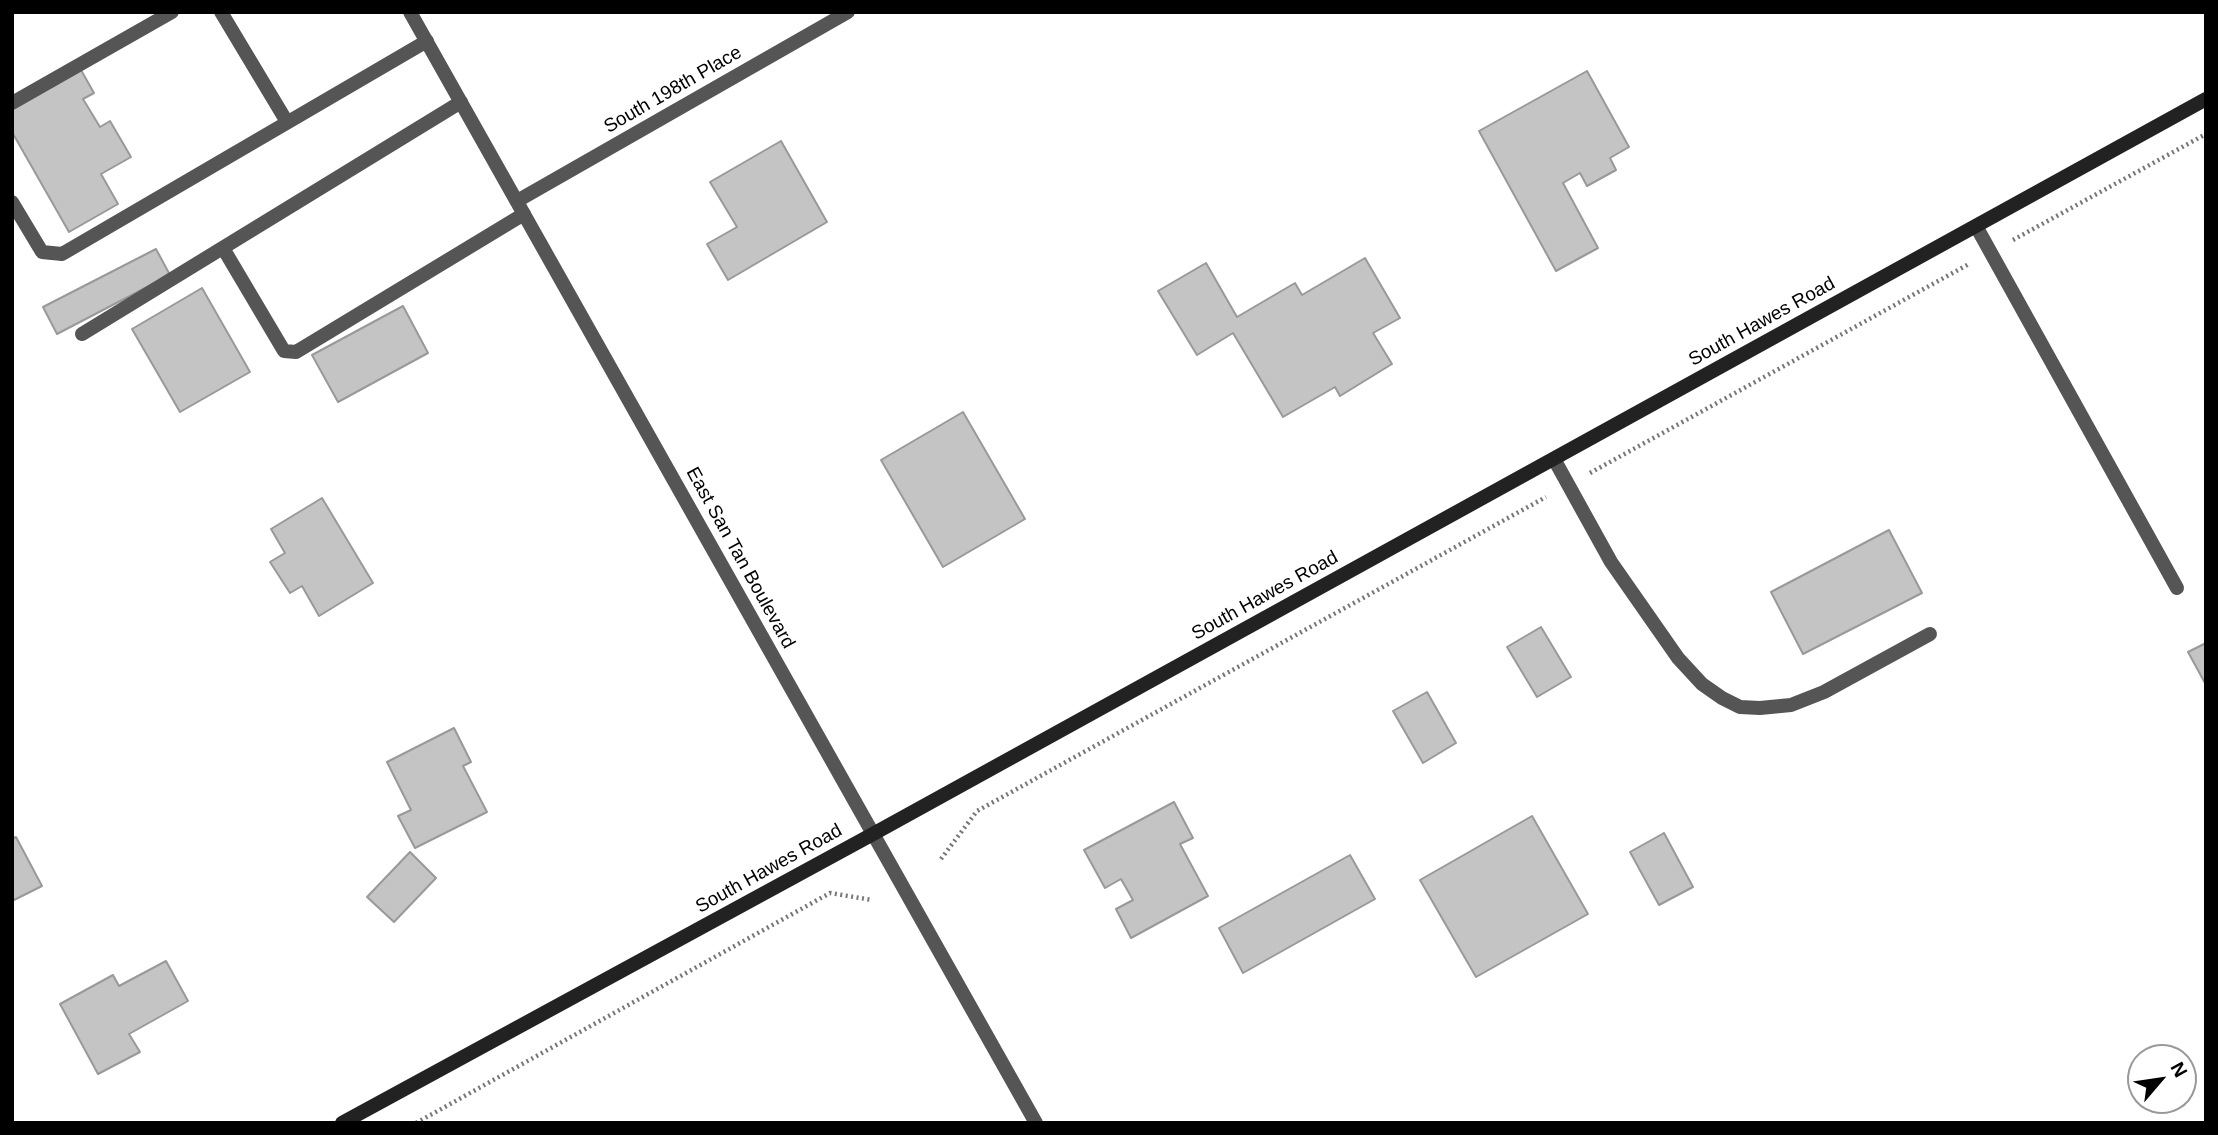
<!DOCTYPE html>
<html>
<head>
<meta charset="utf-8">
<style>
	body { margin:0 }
	#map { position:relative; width:2218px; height:1135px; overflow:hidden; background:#fff; font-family:Arial,sans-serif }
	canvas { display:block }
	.frame { position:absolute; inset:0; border:14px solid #000; pointer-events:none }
	.north { position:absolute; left:2127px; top:1044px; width:70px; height:70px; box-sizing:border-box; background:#fff; border:2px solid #999; border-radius:50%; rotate:61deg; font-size:19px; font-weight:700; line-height:28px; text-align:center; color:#000 }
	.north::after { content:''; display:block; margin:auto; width:24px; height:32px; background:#000; clip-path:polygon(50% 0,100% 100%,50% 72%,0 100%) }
</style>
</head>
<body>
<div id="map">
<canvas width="2218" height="1135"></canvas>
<div class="frame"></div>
<div class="north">N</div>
</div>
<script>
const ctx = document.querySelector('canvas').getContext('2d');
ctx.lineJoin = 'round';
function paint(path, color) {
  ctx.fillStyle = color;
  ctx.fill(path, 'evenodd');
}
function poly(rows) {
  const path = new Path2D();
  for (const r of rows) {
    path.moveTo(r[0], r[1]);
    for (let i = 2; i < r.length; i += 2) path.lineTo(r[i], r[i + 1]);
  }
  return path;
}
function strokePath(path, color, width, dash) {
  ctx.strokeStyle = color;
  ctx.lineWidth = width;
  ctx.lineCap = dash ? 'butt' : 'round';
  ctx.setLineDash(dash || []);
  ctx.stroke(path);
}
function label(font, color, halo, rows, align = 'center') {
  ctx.font = font + ' Arial,sans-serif';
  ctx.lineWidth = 5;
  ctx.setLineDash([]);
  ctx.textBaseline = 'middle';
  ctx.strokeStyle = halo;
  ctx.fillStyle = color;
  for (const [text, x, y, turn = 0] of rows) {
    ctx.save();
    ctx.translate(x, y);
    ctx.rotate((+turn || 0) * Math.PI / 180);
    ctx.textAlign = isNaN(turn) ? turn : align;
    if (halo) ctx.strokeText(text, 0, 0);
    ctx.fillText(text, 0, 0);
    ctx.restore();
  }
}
const building = poly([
	[81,70,94,93,83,99,100,127,110,121,131,157,101,174,118,204,69,232,12,132,12,109,81,70],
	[1587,71,1629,147,1610,158,1616,170,1587,186,1580,173,1563,183,1598,248,1556,271,1479,131,1587,71],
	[781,141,827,222,728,280,707,244,737,227,710,182,781,141],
	[156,249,170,275,57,334,43,307,156,249],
	[1365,258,1400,318,1373,333,1392,364,1340,396,1335,387,1283,417,1233,333,1197,355,1158,291,1206,263,1237,317,1295,283,1302,295,1365,258],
	[202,288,250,372,180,412,132,329,202,288],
	[403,306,428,353,338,402,312,355,403,306],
	[963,412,1025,519,943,567,881,460,963,412],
	[322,498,373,583,319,616,302,586,290,593,270,562,285,553,271,529,322,498],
	[1889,530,1922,593,1803,654,1771,592,1889,530],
	[1541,627,1571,677,1537,697,1507,647,1541,627],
	[2206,643,2206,685,2188,652,2206,643],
	[1427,692,1456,743,1423,763,1393,711,1427,692],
	[454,728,471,762,463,766,487,812,415,848,398,816,411,810,387,762,454,728],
	[1174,802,1193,838,1180,844,1208,896,1131,938,1116,909,1133,900,1121,879,1105,888,1084,850,1174,802],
	[1532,816,1588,914,1476,977,1420,880,1532,816],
	[1664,833,1693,887,1659,905,1630,852,1664,833],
	[16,837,42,886,12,901,12,839,16,837],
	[410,852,436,878,394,922,367,897,410,852],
	[1350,855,1375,899,1243,973,1219,928,1350,855],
	[166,961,188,1001,129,1034,140,1052,98,1074,60,1004,113,975,119,986,166,961]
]);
const path = poly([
	[2013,240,2206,134],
	[1590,473,1969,264],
	[941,859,977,811,1546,497],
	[416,1123,830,893,872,900]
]);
const service = poly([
	[221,12,287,122],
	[12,103,172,12],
	[12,202,42,252,62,254,427,41],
	[1976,226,2177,588],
	[223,248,284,351,296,352,524,214],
	[82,334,461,102],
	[1554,459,1611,562,1678,658,1702,684,1722,698,1740,707,1760,708,1791,705,1824,692,1930,634]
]);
const minor = poly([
	[517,201,848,12]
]);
const tertiary = poly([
	[410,12,1036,1123]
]);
const secondary = poly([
	[342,1123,873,834,2206,99]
]);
const streetNames = [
	["South 198th Place",673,90,-30],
	["South Hawes Road",1762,322,-29],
	["East San Tan Boulevard",740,558,61],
	["South Hawes Road",1265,596,-29],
	["South Hawes Road",769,869,-29]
];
paint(building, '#c4c4c4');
strokePath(building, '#999', 2);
strokePath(path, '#777', 4.5, [2, 3.5]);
strokePath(service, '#555', 14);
strokePath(minor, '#555', 14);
strokePath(tertiary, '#555', 14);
strokePath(secondary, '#222', 14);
label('19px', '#000', '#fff', streetNames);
</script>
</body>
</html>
